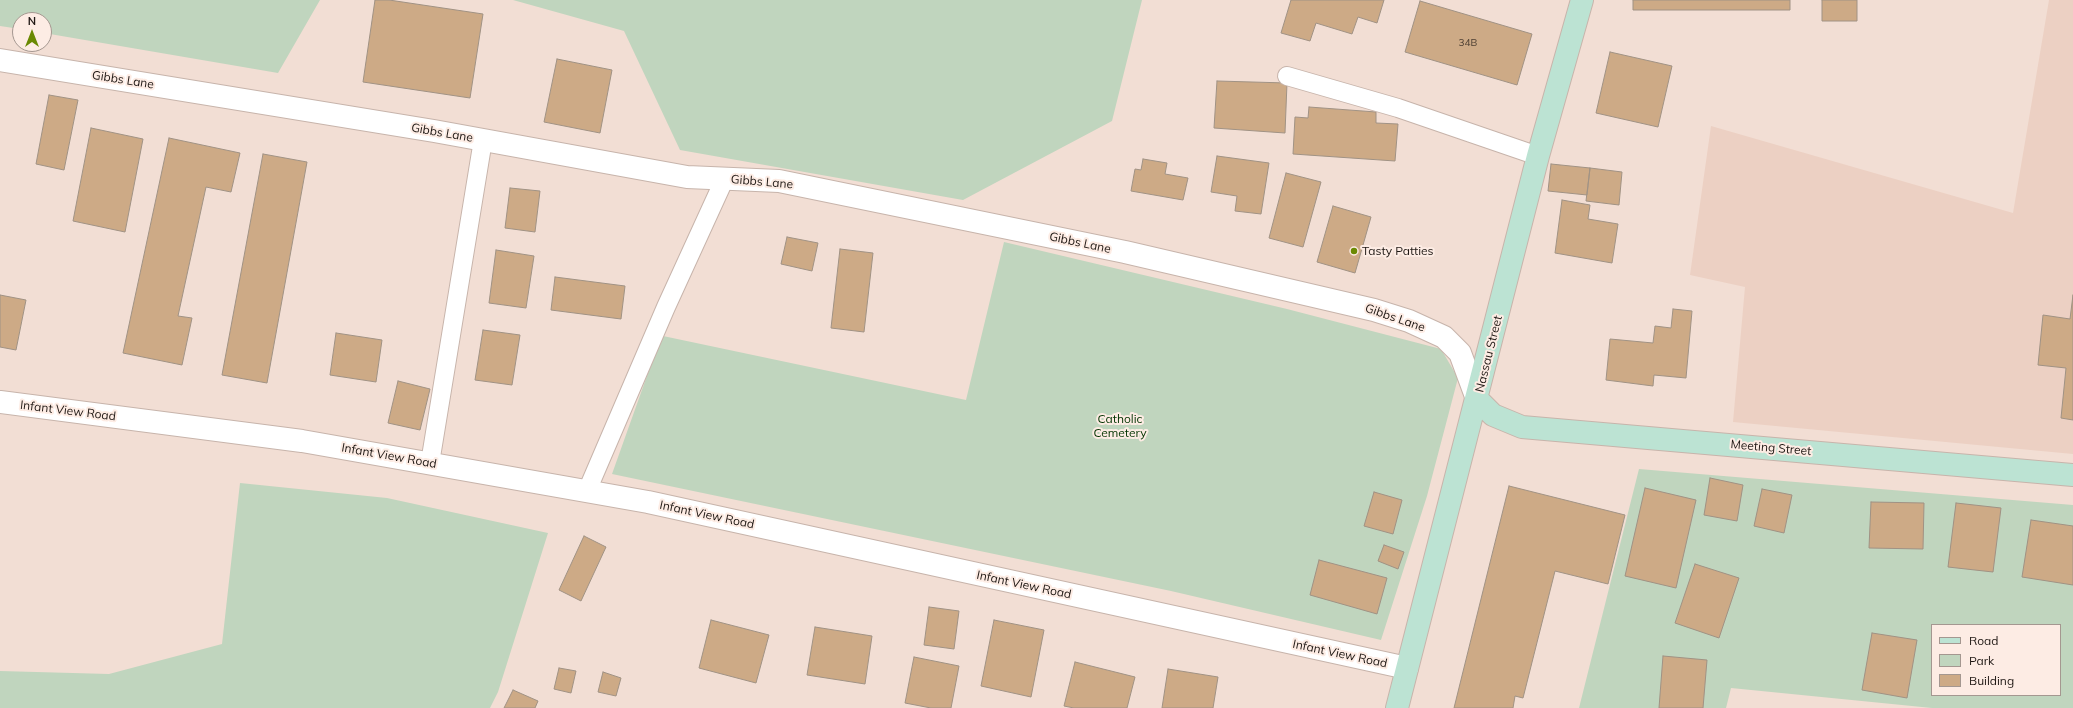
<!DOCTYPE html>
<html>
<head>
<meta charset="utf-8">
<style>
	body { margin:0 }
	#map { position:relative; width:2073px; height:708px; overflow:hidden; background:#f2ded4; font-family:Mulish,sans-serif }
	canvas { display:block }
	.legend { position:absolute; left:1931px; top:624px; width:130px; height:72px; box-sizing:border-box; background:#fdece4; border:1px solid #a49790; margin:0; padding:5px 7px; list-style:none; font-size:12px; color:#1e1713 }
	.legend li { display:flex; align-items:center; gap:8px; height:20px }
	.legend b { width:20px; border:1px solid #a49790 }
	.north { position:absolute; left:12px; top:12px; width:40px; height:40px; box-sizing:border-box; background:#fdece4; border:1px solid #a49790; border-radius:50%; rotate:0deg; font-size:11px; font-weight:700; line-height:16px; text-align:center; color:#1e1713 }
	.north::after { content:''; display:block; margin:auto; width:14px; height:18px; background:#6a8903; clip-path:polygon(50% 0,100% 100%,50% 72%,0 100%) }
</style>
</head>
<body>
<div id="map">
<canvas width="2073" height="708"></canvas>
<ul class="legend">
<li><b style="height:5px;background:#bce3d3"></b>Road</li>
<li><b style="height:11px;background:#c0d5be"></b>Park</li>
<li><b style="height:11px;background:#cdaa86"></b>Building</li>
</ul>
<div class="north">N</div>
</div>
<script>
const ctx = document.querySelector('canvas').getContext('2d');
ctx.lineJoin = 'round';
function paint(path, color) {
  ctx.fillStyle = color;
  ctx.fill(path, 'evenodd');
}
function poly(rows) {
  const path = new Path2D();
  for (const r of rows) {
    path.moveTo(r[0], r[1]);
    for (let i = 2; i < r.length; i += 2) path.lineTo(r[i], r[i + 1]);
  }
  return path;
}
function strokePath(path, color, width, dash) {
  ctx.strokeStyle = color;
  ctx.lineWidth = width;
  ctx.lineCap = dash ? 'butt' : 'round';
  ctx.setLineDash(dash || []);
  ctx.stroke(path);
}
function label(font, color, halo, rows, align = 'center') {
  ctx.font = font + ' Mulish,sans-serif';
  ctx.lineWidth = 4;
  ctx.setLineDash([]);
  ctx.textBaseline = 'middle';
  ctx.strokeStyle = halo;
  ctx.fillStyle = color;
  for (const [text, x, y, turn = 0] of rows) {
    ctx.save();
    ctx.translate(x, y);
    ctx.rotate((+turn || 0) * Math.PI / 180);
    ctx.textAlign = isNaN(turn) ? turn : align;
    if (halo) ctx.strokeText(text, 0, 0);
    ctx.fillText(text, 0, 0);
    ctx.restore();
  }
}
const built = poly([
	[2049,0,2073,0,2073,454,1733,422,1745,287,1690,275,1711,126,2013,213]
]);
const green = poly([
	[0,0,320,0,278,73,44,33,44,20,20,20,20,29,0,26],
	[513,0,1142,0,1112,121,963,200,680,150,624,31],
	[1004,242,1287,309,1441,349,1458,378,1427,496,1381,640,1171,591,612,474,648,373,663,336,966,400],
	[1639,469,2073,505,2073,708,1932,708,1731,688,1726,708,1579,708],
	[1932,625,2060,625,2060,695,1932,695],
	[240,483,387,498,548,533,498,692,490,708,0,708,0,671,109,674,222,644]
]);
const building = poly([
	[375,0,389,0,483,14,470,98,363,82,375,0],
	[1291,0,1384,0,1377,23,1358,17,1352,34,1316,23,1310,41,1281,33,1291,0],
	[1633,0,1790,0,1790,10,1633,10,1633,0],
	[1822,0,1857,0,1857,21,1822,21,1822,0],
	[1420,1,1532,34,1517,85,1405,52,1420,1],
	[1610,52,1672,66,1658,127,1596,113,1610,52],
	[557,59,612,70,600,133,544,122,557,59],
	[1217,81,1287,83,1285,133,1214,128,1217,81],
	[49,95,78,100,64,170,36,164,49,95],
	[1309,107,1376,112,1376,123,1398,124,1395,161,1293,154,1295,117,1308,118,1309,107],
	[91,128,143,139,125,232,73,221,91,128],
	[169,138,240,153,231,192,206,187,178,316,192,318,182,365,123,353,169,138],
	[263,154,307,162,267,383,222,375,263,154],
	[1217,156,1269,163,1261,214,1235,211,1237,196,1211,192,1217,156],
	[1143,159,1167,163,1165,174,1188,178,1183,200,1131,191,1135,169,1141,170,1143,159],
	[1551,164,1590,168,1587,195,1548,191,1551,164],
	[1590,168,1622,172,1619,205,1586,201,1590,168],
	[1286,173,1321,182,1303,247,1269,238,1286,173],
	[510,188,540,191,535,232,505,228,510,188],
	[1562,200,1590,205,1588,219,1618,224,1612,263,1555,253,1562,200],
	[1333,206,1371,217,1355,273,1317,262,1333,206],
	[787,237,818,243,812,271,781,264,787,237],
	[840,249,873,253,864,332,831,328,840,249],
	[496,250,534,256,526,308,489,303,496,250],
	[555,277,625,286,621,319,551,310,555,277],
	[0,295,26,300,16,350,0,347,0,295],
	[2073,295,2073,420,2061,418,2066,368,2038,365,2043,315,2070,319,2073,295],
	[1673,309,1692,311,1686,378,1654,375,1653,386,1606,380,1610,339,1653,343,1655,326,1671,328,1673,309],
	[483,330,520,335,512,385,475,380,483,330],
	[336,333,382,340,376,382,330,375,336,333],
	[398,381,430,389,420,430,388,423,398,381],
	[1710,478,1743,485,1737,521,1704,515,1710,478],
	[1509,486,1625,515,1608,584,1555,571,1523,698,1515,696,1513,708,1454,708,1509,486],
	[1645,488,1696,500,1676,588,1625,576,1645,488],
	[1762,489,1792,495,1784,533,1754,526,1762,489],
	[1374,492,1402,500,1393,534,1364,526,1374,492],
	[1871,502,1924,503,1923,549,1869,548,1871,502],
	[1956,503,2001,508,1993,572,1948,567,1956,503],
	[2031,520,2073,526,2073,585,2022,577,2031,520],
	[584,536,606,547,581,601,559,590,584,536],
	[1384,545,1404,552,1398,569,1378,561,1384,545],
	[1319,560,1387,578,1377,614,1310,595,1319,560],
	[1695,564,1739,578,1719,638,1675,623,1695,564],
	[929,607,959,611,954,649,924,645,929,607],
	[711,620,769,635,756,683,699,668,711,620],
	[994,620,1044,630,1031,697,981,686,994,620],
	[815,627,872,636,865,684,807,675,815,627],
	[1872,633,1917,640,1907,698,1862,690,1872,633],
	[1663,656,1707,660,1703,708,1659,708,1663,656],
	[914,657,959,666,951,708,931,708,905,703,914,657],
	[1075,662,1135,677,1127,708,1074,708,1064,706,1075,662],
	[559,668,576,671,571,693,554,689,559,668],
	[1168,669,1218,677,1213,708,1162,708,1168,669],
	[603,672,621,678,616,696,598,692,603,672],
	[513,690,538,701,535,708,504,708,513,690]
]);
const lane = poly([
	[1287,76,1398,108,1538,156],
	[430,463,483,140],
	[587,491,666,307,725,178]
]);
const street = poly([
	[0,60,434,131,687,177,779,181,1125,252,1374,310,1409,321,1444,337,1460,353,1477,399],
	[0,402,302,441,648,502,1407,668]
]);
const secondary = poly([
	[1477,399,1493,415,1522,427,2073,475],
	[1397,708,1538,156,1582,0]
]);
const markers = [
	[1354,251,4,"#6a8903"]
];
const numberNames = [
	["34B",1468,43]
];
const streetNames = [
	["Gibbs Lane",123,80,9],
	["Gibbs Lane",442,133,10],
	["Gibbs Lane",762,182,5],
	["Gibbs Lane",1080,243,12],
	["Gibbs Lane",1395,318,19],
	["Nassau Street",1489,354,-76],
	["Infant View Road",68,411,7],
	["Meeting Street",1771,448,5],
	["Infant View Road",389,456,10],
	["Infant View Road",707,515,12],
	["Infant View Road",1024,585,12],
	["Infant View Road",1340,654,12]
];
const poiNames = [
	["Tasty Patties",1362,251]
];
const parkNames = [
	["Catholic",1120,419],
	["Cemetery",1120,433]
];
paint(built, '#ecd0c3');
paint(green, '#c0d5be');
paint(building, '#cdaa86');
strokePath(building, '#a09284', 1);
strokePath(lane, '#c7b4ab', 20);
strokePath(street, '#c7b4ab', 24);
strokePath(secondary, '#c7b4ab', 24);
strokePath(lane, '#fff', 18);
strokePath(street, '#fff', 22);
strokePath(secondary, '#bce3d3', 22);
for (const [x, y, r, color] of markers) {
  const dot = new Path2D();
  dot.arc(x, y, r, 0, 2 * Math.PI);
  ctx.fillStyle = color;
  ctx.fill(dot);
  strokePath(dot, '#fdece4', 1.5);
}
label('10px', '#4a3c30', null, numberNames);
label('12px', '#1e1713', '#fdece4', streetNames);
label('12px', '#1e1713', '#fdece4', poiNames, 'left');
label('12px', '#043502', '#fdece4', parkNames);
</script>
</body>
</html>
